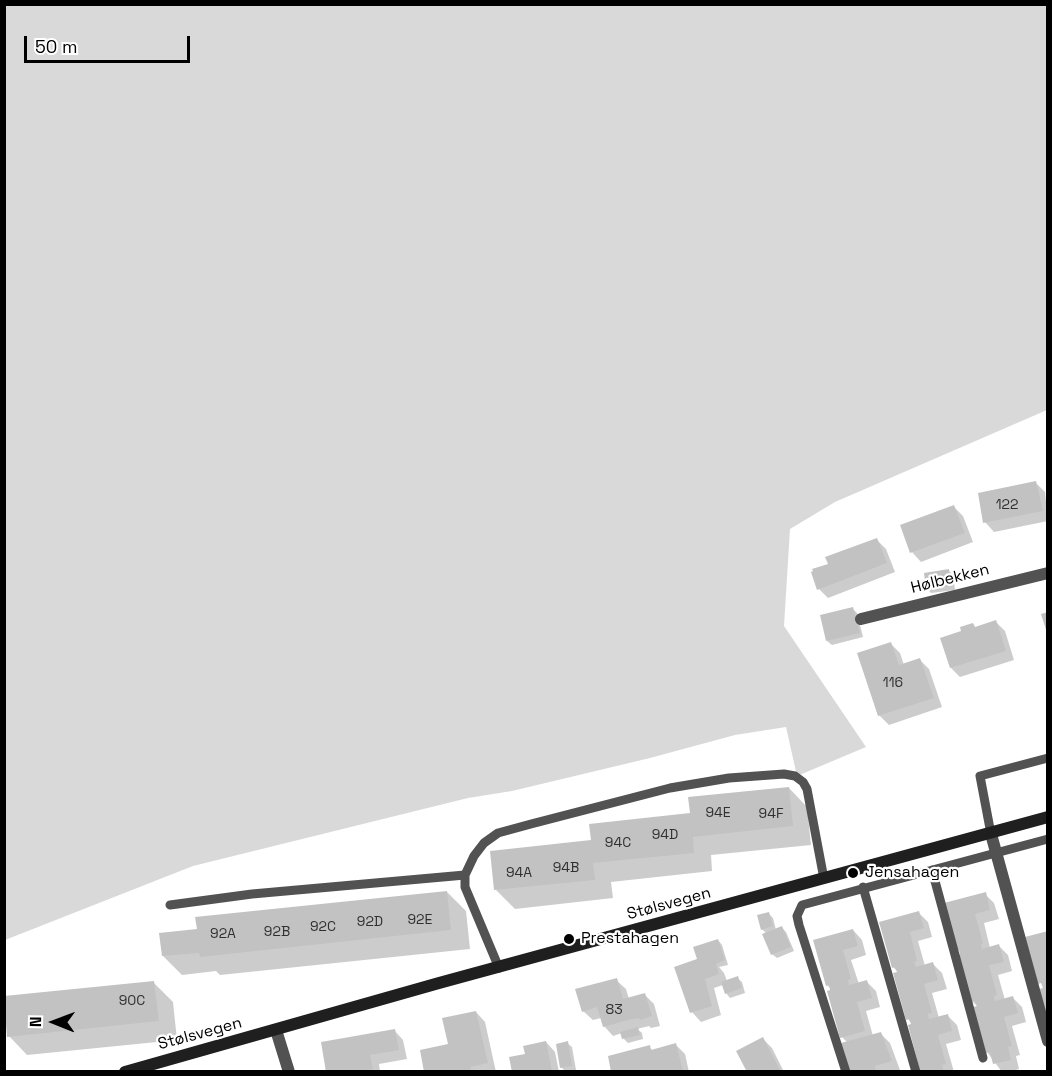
<!DOCTYPE html>
<html>
<head>
<meta charset="utf-8">
<style>
	body { margin:0 }
	#map { position:relative; width:1052px; height:1076px; overflow:hidden; background:#fff; font-family:"Space Grotesk",sans-serif }
	canvas { display:block }
	.frame { position:absolute; inset:0; border:6px solid #000; pointer-events:none }
	.north { position:absolute; left:24px; top:992px; width:60px; height:60px; -webkit-text-stroke:4px #fff; paint-order:stroke; rotate:271deg; font-size:16px; font-weight:700; line-height:24px; text-align:center; color:#000 }
	.north::after { content:''; display:block; margin:auto; width:21px; height:27px; background:#000; clip-path:polygon(50% 0,100% 100%,50% 72%,0 100%) }
	.scale { position:absolute; left:24px; top:36px; width:166px; height:27px; box-sizing:border-box; border:3px solid #000; border-top:0; padding-left:8px; font-size:18px; line-height:21px; white-space:nowrap; color:#000; -webkit-text-stroke:4px #fff; paint-order:stroke }
</style>
</head>
<body>
<div id="map">
<canvas width="1052" height="1076"></canvas>
<div class="frame"></div>
<div class="north">N</div>
<div class="scale">50 m</div>
</div>
<script>
const ctx = document.querySelector('canvas').getContext('2d');
ctx.lineJoin = 'round';
function paint(path, color) {
  ctx.fillStyle = color;
  ctx.fill(path, 'evenodd');
}
function poly(rows) {
  const path = new Path2D();
  for (const r of rows) {
    path.moveTo(r[0], r[1]);
    for (let i = 2; i < r.length; i += 2) path.lineTo(r[i], r[i + 1]);
  }
  return path;
}
function strokePath(path, color, width, dash) {
  ctx.strokeStyle = color;
  ctx.lineWidth = width;
  ctx.lineCap = dash ? 'butt' : 'round';
  ctx.setLineDash(dash || []);
  ctx.stroke(path);
}
function label(font, color, halo, rows, align = 'center') {
  ctx.font = font + ' "Space Grotesk",sans-serif';
  ctx.lineWidth = 4.5;
  ctx.setLineDash([]);
  ctx.textBaseline = 'middle';
  ctx.strokeStyle = halo;
  ctx.fillStyle = color;
  for (const [text, x, y, turn = 0] of rows) {
    ctx.save();
    ctx.translate(x, y);
    ctx.rotate((+turn || 0) * Math.PI / 180);
    ctx.textAlign = isNaN(turn) ? turn : align;
    if (halo) ctx.strokeText(text, 0, 0);
    ctx.fillText(text, 0, 0);
    ctx.restore();
  }
}
const green = poly([
	[5,5,1047,5,1047,410,835,502,790,529,784,626,866,747,797,776,786,727,735,735,650,758,512,791,468,798,193,866,5,940]
]);
const shadow = poly([
	[1036,483,1045,492,1048,521,994,532,985,522],
	[954,507,963,516,973,542,921,562,912,552],
	[877,540,886,549,895,572,828,598,819,589,830,564],
	[949,571,953,575,955,590,931,593,927,589],
	[853,609,857,613,863,637,832,645,827,641],
	[996,622,1005,631,1014,660,960,677,951,668,976,628],
	[891,644,900,653,904,665,920,660,929,669,942,707,889,725,879,715],
	[789,788,807,807,811,845,711,855,712,871,611,882,613,898,515,909,496,890,593,841],
	[447,892,466,911,470,949,220,975,216,971,182,975,163,956,198,930],
	[985,894,994,903,999,919,984,923,990,948,999,946,1008,955,1012,971,998,975,1005,1000,1013,998,1022,1007,1026,1022,1012,1026,1020,1055,1016,1056,1019,1069,1009,1072,1002,1072,987,1052,978,1007,972,1001,962,956,946,904],
	[768,913,773,918,776,930,782,928,786,932,794,951,777,958,772,954,767,934,762,929],
	[919,913,928,922,932,937,918,941,925,966,933,964,942,973,947,989,932,993,939,1018,947,1015,957,1025,961,1040,946,1044,954,1072,922,1070,913,1025,908,1019,899,973,893,967],
	[853,930,862,940,866,955,851,960,859,984,867,982,876,991,880,1007,866,1011,873,1036,881,1034,890,1043,900,1070,851,1072,848,1043,842,1037,833,991,827,985,815,941],
	[718,940,722,945,728,965,719,967,724,973,727,981,737,978,742,982,745,993,730,998,726,993,723,985,714,988,721,1015,701,1022,692,1012,699,960],
	[616,980,626,989,629,999,644,994,654,1004,660,1026,651,1028,649,1026,637,1029,642,1033,643,1039,628,1043,624,1039,622,1033,613,1036,604,1026,601,1018,593,1020,583,1011],
	[154,983,173,1002,177,1040,27,1055,9,1036],
	[476,1012,485,1022,496,1072,426,1072],
	[394,1030,403,1040,407,1059,379,1064,380,1072,328,1072],
	[763,1039,772,1048,784,1072,749,1072],
	[546,1042,555,1052,559,1072,514,1072,527,1055],
	[567,1043,572,1047,576,1070,566,1072,562,1068],
	[676,1045,685,1054,689,1072,613,1072,649,1047,653,1051]
]);
const building = poly([
	[1036,481,1043,511,983,523,978,493],
	[954,505,965,533,910,553,900,525],
	[877,538,887,563,817,590,811,572,813,571,812,569,828,564,825,557],
	[949,569,951,586,926,590,924,573],
	[853,607,860,633,826,641,820,615],
	[1048,612,1048,633,1047,633,1041,614],
	[996,620,1006,651,950,668,940,638,961,631,960,627,973,623,975,627],
	[891,642,899,665,920,658,934,698,878,716,857,653],
	[789,787,793,826,693,837,694,853,593,863,595,880,494,890,490,851,591,840,589,824,690,813,688,797],
	[447,891,451,930,200,957,199,953,162,956,159,933,197,929,195,917],
	[986,892,990,910,975,914,983,943,981,944,982,949,999,944,1004,962,989,965,997,995,994,996,995,1001,1013,996,1018,1013,1004,1017,1012,1046,1008,1047,1011,1060,993,1064,990,1052,986,1053,973,1007,977,1006,975,1001,971,1002,958,955,960,955,959,950,957,950,944,903],
	[919,911,924,928,910,932,917,961,914,962,916,967,933,962,938,980,924,984,932,1013,928,1014,929,1019,948,1014,952,1031,938,1035,946,1064,942,1065,944,1072,920,1071,908,1025,911,1024,909,1019,906,1020,893,973,897,972,895,967,892,968,879,922],
	[769,912,773,926,761,930,757,915],
	[782,926,791,947,771,955,762,934],
	[853,929,858,946,843,950,851,979,848,980,849,985,867,980,872,998,857,1002,865,1031,840,1038,827,991,830,990,829,985,826,986,813,940],
	[1048,931,1048,1016,1047,1016,1039,989,1043,988,1041,983,1038,984,1025,937],
	[718,939,725,960,716,964,719,974,705,979,712,1006,690,1013,674,967,697,959,693,947],
	[738,976,742,988,725,994,721,982],
	[617,978,623,999,645,993,652,1016,640,1020,639,1018,628,1020,603,1027,597,1007,582,1012,575,989],
	[154,981,159,1021,7,1037,4,996],
	[476,1011,488,1063,470,1067,471,1072,424,1072,420,1050,448,1044,442,1018],
	[638,1027,640,1035,622,1039,620,1032],
	[395,1029,399,1050,370,1055,373,1069,359,1072,326,1072,321,1042],
	[881,1032,892,1061,875,1066,876,1072,849,1072,841,1043],
	[763,1037,781,1072,747,1072,736,1051],
	[546,1041,552,1072,512,1072,509,1057,525,1054,523,1046],
	[568,1041,572,1066,560,1068,556,1044],
	[676,1043,683,1072,611,1072,608,1056,650,1045,651,1050]
]);
const lane = poly([
	[991,834,980,776,1048,758],
	[932,870,983,1058],
	[863,887,916,1072],
	[170,905,252,894,465,875],
	[499,968,465,887,465,875,474,856,484,843,498,833,531,824,670,788,729,778,784,774,795,776,803,782,807,789,824,879],
	[846,1072,799,925,797,916,802,905,1048,839]
]);
const street = poly([
	[861,619,1048,573],
	[991,834,1048,1041],
	[276,1030,289,1072]
]);
const secondary = poly([
	[125,1072,439,983,1048,817]
]);
const markers = [
	[853,873,6,"#000"],
	[569,939,6,"#000"]
];
const numberNames = [
	["122",1007,505],
	["116",893,683],
	["94E",718,813],
	["94F",771,814],
	["94D",665,835],
	["94C",618,843],
	["94B",566,868],
	["94A",519,873],
	["92E",420,920],
	["92D",370,922],
	["92C",323,927],
	["92B",277,932],
	["92A",223,934],
	["90C",132,1001],
	["83",614,1010]
];
const streetNames = [
	["Hølbekken",950,579,-14],
	["Stølsvegen",669,904,-15],
	["Stølsvegen",200,1034,-15]
];
const poiNames = [
	["Jensahagen",865,873],
	["Prestahagen",581,939]
];
paint(green, '#d9d9d9');
paint(shadow, '#0003');
paint(building, '#c2c2c2');
strokePath(lane, '#525252', 9);
strokePath(street, '#525252', 12);
strokePath(secondary, '#1f1f1f', 12);
for (const [x, y, r, color] of markers) {
  const dot = new Path2D();
  dot.arc(x, y, r, 0, 2 * Math.PI);
  ctx.fillStyle = color;
  ctx.fill(dot);
  strokePath(dot, '#fff', 2);
}
label('14px', '#303030', null, numberNames);
label('16px', '#000', '#fff', streetNames);
label('16px', '#000', '#fff', poiNames, 'left');
</script>
</body>
</html>
